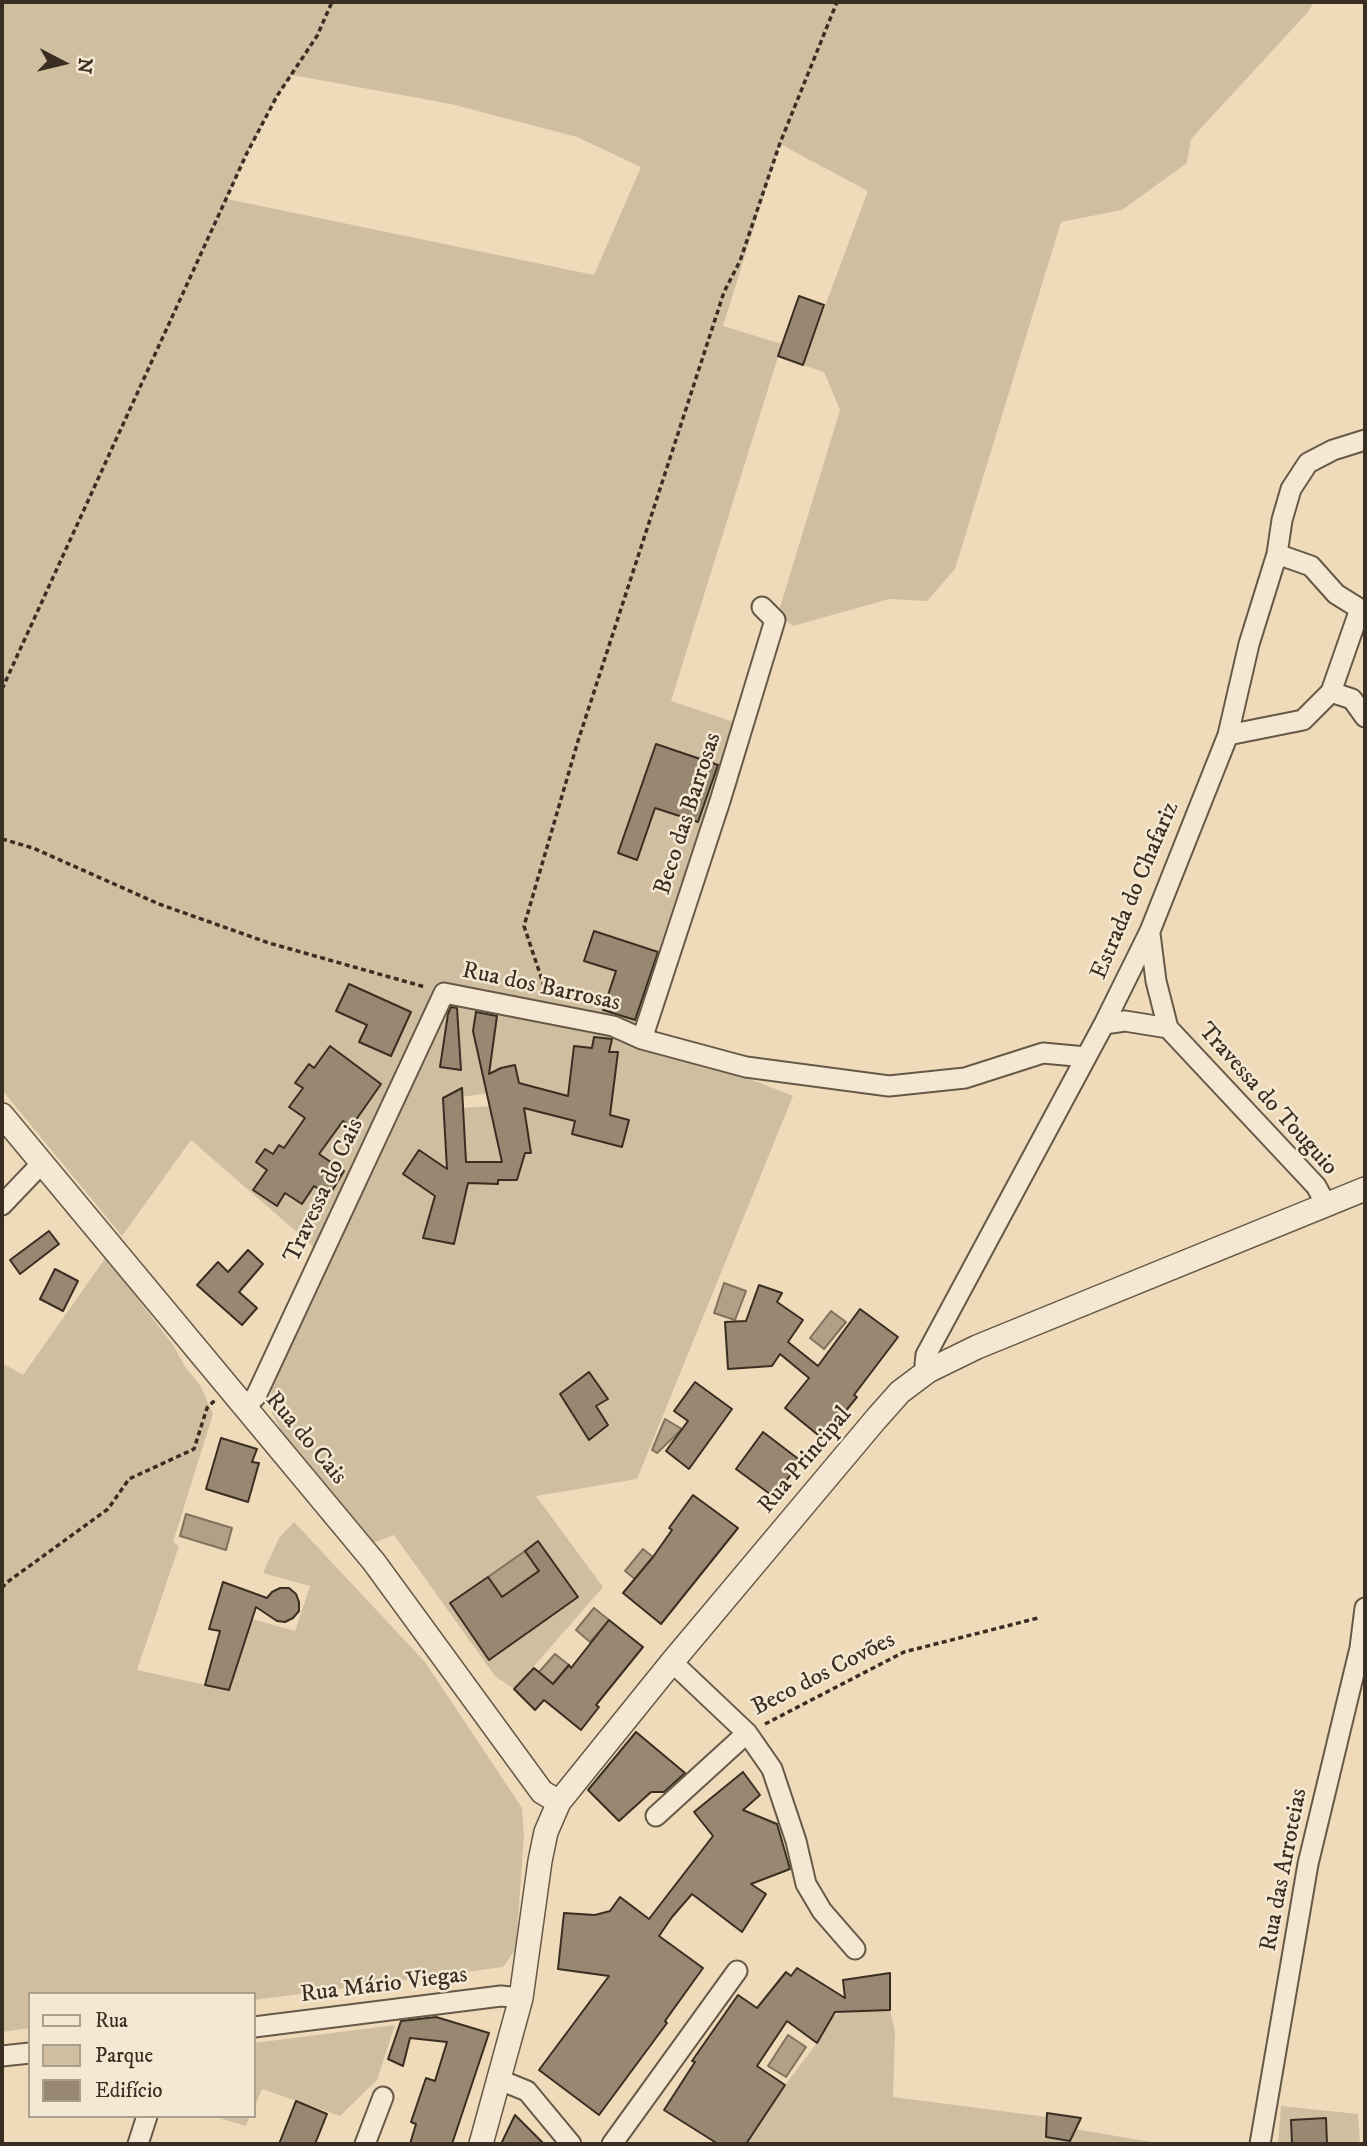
<!DOCTYPE html>
<html>
<head>
<meta charset="utf-8">
<style>
	body { margin:0 }
	#map { position:relative; width:1367px; height:2146px; overflow:hidden; background:#efdbba; font-family:"IM FELL DW Pica",serif }
	canvas { display:block }
	.frame { position:absolute; inset:0; border:4px solid #3a2e22; pointer-events:none }
	.legend { position:absolute; left:28px; top:1992px; width:228px; height:126px; box-sizing:border-box; background:#f5e8d2; border:2px solid #aa9e8c; margin:0; padding:9px 12px; list-style:none; font-size:21px; color:#3a2e22 }
	.legend li { display:flex; align-items:center; gap:14px; height:35px }
	.legend b { width:35px; border:2px solid #aa9e8c }
	.north { position:absolute; left:28px; top:28px; width:70px; height:70px; -webkit-text-stroke:5px #f5e8d2; paint-order:stroke; rotate:97deg; font-size:19px; font-weight:700; line-height:28px; text-align:center; color:#3a2e22 }
	.north::after { content:''; display:block; margin:auto; width:24px; height:32px; background:#3a2e22; clip-path:polygon(50% 0,100% 100%,50% 72%,0 100%) }
</style>
</head>
<body>
<div id="map">
<canvas width="1367" height="2146"></canvas>
<div class="frame"></div>
<ul class="legend">
<li><b style="height:9px;background:#f5e8d2"></b>Rua</li>
<li><b style="height:19px;background:#d0bea0"></b>Parque</li>
<li><b style="height:19px;background:#988871"></b>Edifício</li>
</ul>
<div class="north">N</div>
</div>
<script>
const ctx = document.querySelector('canvas').getContext('2d');
ctx.lineJoin = 'round';
function paint(path, color) {
  ctx.fillStyle = color;
  ctx.fill(path, 'evenodd');
}
function poly(rows) {
  const path = new Path2D();
  for (const r of rows) {
    path.moveTo(r[0], r[1]);
    for (let i = 2; i < r.length; i += 2) path.lineTo(r[i], r[i + 1]);
  }
  return path;
}
function strokePath(path, color, width, dash) {
  ctx.strokeStyle = color;
  ctx.lineWidth = width;
  ctx.lineCap = dash ? 'butt' : 'round';
  ctx.setLineDash(dash || []);
  ctx.stroke(path);
}
function label(font, color, halo, rows, align = 'center') {
  ctx.font = font + ' "IM FELL DW Pica",serif';
  ctx.lineWidth = 5;
  ctx.setLineDash([]);
  ctx.textBaseline = 'middle';
  ctx.strokeStyle = halo;
  ctx.fillStyle = color;
  for (const [text, x, y, turn = 0] of rows) {
    ctx.save();
    ctx.translate(x, y);
    ctx.rotate((+turn || 0) * Math.PI / 180);
    ctx.textAlign = isNaN(turn) ? turn : align;
    if (halo) ctx.strokeText(text, 0, 0);
    ctx.fillText(text, 0, 0);
    ctx.restore();
  }
}
const green = poly([
	[2,2,1314,2,1308,12,1191,139,1187,163,1122,210,1061,222,955,569,927,601,889,599,793,626,778,614,840,410,824,372,803,365,868,191,780,144,723,326,782,344,671,701,743,725,643,1037,793,1096,637,1479,536,1496,603,1587,514,1689,495,1676,394,1535,373,1543,286,1440,272,1413,271,1387,322,1254,191,1140,122,1236,2,1090],
	[292,75,451,104,577,137,641,167,594,275,227,199,247,153,277,96],
	[538,1088,566,1095,561,1118,532,1110],
	[506,1090,531,1153,500,1154,490,1106,463,1108,466,1150,446,1152,443,1099,454,1093,462,1097],
	[580,1103,604,1113,629,1120,597,1140,572,1134],
	[106,1257,173,1345,186,1368,200,1385,213,1414,173,1542,179,1546,137,1670,229,1690,252,1619,295,1631,310,1586,263,1573,279,1538,294,1522,425,1662,522,1808,524,1835,516,1949,503,1967,254,2000,254,1994,30,1994,30,2028,2,2032,2,1363,23,1375],
	[890,2010,895,2032,893,2097,1047,2117,1046,2137,1070,2141,1075,2129,1163,2144,746,2144,785,2085,817,2043,832,2016,846,2011],
	[395,2025,377,2080,340,2116,262,2089,254,2108,254,2043],
	[1281,2106,1358,2114,1360,2144,1278,2144],
	[212,2116,250,2116,246,2126]
]);
const water = poly([
	[724,1283,746,1291,735,1320,714,1313,724,1283],
	[831,1311,846,1322,824,1349,810,1338,831,1311],
	[665,1419,682,1429,657,1453,652,1450,665,1419],
	[186,1514,232,1528,226,1550,180,1536,186,1514],
	[643,1549,653,1557,635,1579,625,1571,643,1549],
	[525,1551,539,1571,502,1597,488,1577,525,1551],
	[594,1608,609,1620,590,1642,576,1630,594,1608],
	[555,1654,569,1665,553,1684,539,1672,555,1654],
	[788,2035,806,2047,786,2077,768,2066,788,2035]
]);
const building = poly([
	[799,296,824,305,803,365,778,356,799,296],
	[656,744,718,765,698,822,655,808,637,860,618,853,656,744],
	[594,931,658,952,635,1020,603,1010,616,971,584,961,594,931],
	[349,984,411,1012,391,1056,359,1042,367,1025,336,1011,349,984],
	[451,1007,457,1008,461,1070,440,1067,448,1014,451,1007],
	[476,1012,497,1016,489,1074,501,1068,515,1065,519,1083,568,1096,574,1046,592,1048,594,1037,612,1039,609,1052,618,1052,610,1115,629,1120,622,1147,572,1134,575,1121,524,1108,531,1153,525,1153,517,1180,498,1180,498,1184,468,1183,454,1244,423,1238,435,1196,403,1174,419,1150,447,1169,443,1098,462,1088,466,1162,502,1162,473,1031,476,1012],
	[330,1046,381,1084,351,1127,343,1121,319,1154,344,1171,329,1196,314,1186,302,1204,285,1193,277,1206,253,1190,267,1170,256,1162,265,1149,273,1154,279,1145,284,1148,305,1118,289,1107,303,1088,295,1083,309,1064,314,1068,330,1046],
	[49,1231,59,1244,20,1274,10,1260,49,1231],
	[248,1250,263,1264,239,1292,257,1308,242,1325,197,1285,218,1262,228,1272,248,1250],
	[55,1269,78,1281,63,1311,40,1299,55,1269],
	[759,1285,782,1293,777,1302,803,1320,788,1342,818,1366,860,1309,898,1337,854,1395,857,1397,823,1439,785,1408,809,1378,780,1354,772,1366,728,1369,725,1322,746,1321,759,1285],
	[589,1372,608,1399,596,1406,608,1425,589,1440,560,1394,589,1372],
	[695,1382,732,1409,689,1469,666,1451,688,1421,674,1411,695,1382],
	[763,1432,801,1461,774,1497,736,1469,763,1432],
	[221,1438,257,1449,252,1462,259,1463,248,1502,206,1489,221,1438],
	[693,1495,738,1528,661,1624,623,1593,653,1557,672,1530,669,1528,693,1495],
	[538,1541,578,1597,489,1660,450,1603,488,1577,502,1597,539,1571,525,1551,538,1541],
	[223,1582,267,1598,272,1592,280,1588,289,1588,296,1594,299,1602,299,1611,293,1618,285,1622,277,1621,256,1607,229,1690,205,1685,220,1631,209,1629,223,1582],
	[609,1620,643,1647,596,1705,599,1707,581,1730,544,1700,535,1710,514,1689,534,1668,553,1684,569,1665,571,1668,609,1620],
	[636,1732,685,1773,664,1792,651,1792,619,1821,588,1790,636,1732],
	[743,1772,760,1795,743,1810,777,1824,790,1869,751,1884,766,1894,742,1932,692,1894,672,1917,659,1936,703,1968,665,2021,667,2023,599,2115,539,2070,609,1976,558,1969,564,1913,595,1915,610,1911,620,1897,649,1919,713,1836,694,1812,743,1772],
	[797,1968,845,1998,843,1980,890,1973,890,2010,835,2012,817,2043,787,2021,757,2066,785,2085,746,2144,718,2144,664,2110,695,2062,692,2061,738,1995,757,2008,786,1972,791,1976,797,1968],
	[436,2017,489,2033,452,2144,410,2144,416,2124,411,2122,426,2078,435,2081,447,2042,410,2038,403,2066,388,2059,401,2021,436,2017],
	[296,2101,327,2114,315,2144,279,2144,296,2101],
	[1047,2113,1081,2118,1070,2141,1046,2137,1047,2113],
	[515,2115,544,2144,501,2144,515,2115],
	[1326,2118,1327,2144,1292,2144,1291,2120,1326,2118]
]);
const path = poly([
	[2,689,247,153,277,96,317,36,332,2],
	[2,839,33,848,159,904,269,943,425,987],
	[547,995,524,926,578,741,724,292,740,261,780,143,837,2],
	[2,1588,6,1583,108,1509,129,1479,194,1449,207,1408,215,1400],
	[765,1724,904,1652,1038,1618]
]);
const minor = poly([
	[1331,692,1352,699,1365,717],
	[1228,735,1303,720,1331,692,1360,609,1336,594,1311,566,1277,554],
	[1150,934,1156,981,1168,1028,1316,1186,1327,1206],
	[1104,1024,1125,1021,1168,1028],
	[642,1039,720,801,775,620,762,607],
	[2,1205,42,1163],
	[928,1371,925,1364,926,1355,1104,1024,1150,931,1228,735,1249,644,1277,554,1282,520,1291,489,1308,463,1333,450,1365,440],
	[245,1407,256,1396,444,993,613,1026,642,1039,746,1067,889,1086,965,1078,1043,1053,1086,1057],
	[672,1662,747,1733,772,1769,796,1841,806,1884,822,1911,855,1949],
	[656,1816,747,1733],
	[254,2027,501,1996,521,1998],
	[2,2056,30,2053],
	[500,2080,527,2091,571,2144],
	[138,2144,147,2116],
	[365,2144,383,2097],
	[612,2144,737,1971],
	[1260,2144,1308,1864,1360,1648,1365,1608]
]);
const tertiary = poly([
	[2,1115,374,1562,542,1792,559,1802],
	[481,2144,521,1998,540,1861,546,1832,559,1802,672,1662,876,1419,900,1392,928,1371,977,1347,1365,1189]
]);
const streetNames = [
	["Beco das Barrosas",689,814,-72],
	["Estrada do Chafariz",1136,891,-67],
	["Rua dos Barrosas",541,988,12],
	["Travessa do Touguio",1267,1100,48],
	["Travessa do Cais",325,1191,-65],
	["Rua do Cais",305,1439,50],
	["Rua Principal",806,1461,-50],
	["Beco dos Covões",824,1675,-27],
	["Rua das Arroteias",1285,1870,-79],
	["Rua Mário Viegas",384,1986,-7]
];
paint(green, '#d0bea0');
paint(water, '#b1a086');
strokePath(water, '#81725e', 2);
paint(building, '#988871');
strokePath(building, '#3a2e22', 2);
strokePath(minor, '#675948', 23);
strokePath(tertiary, '#675948', 26);
strokePath(path, '#3a2e22', 3.5, [5, 3.5]);
strokePath(minor, '#f5e8d2', 19);
strokePath(tertiary, '#f5e8d2', 23);
label('24px', '#3a2e22', '#f5e8d2', streetNames);
</script>
</body>
</html>
